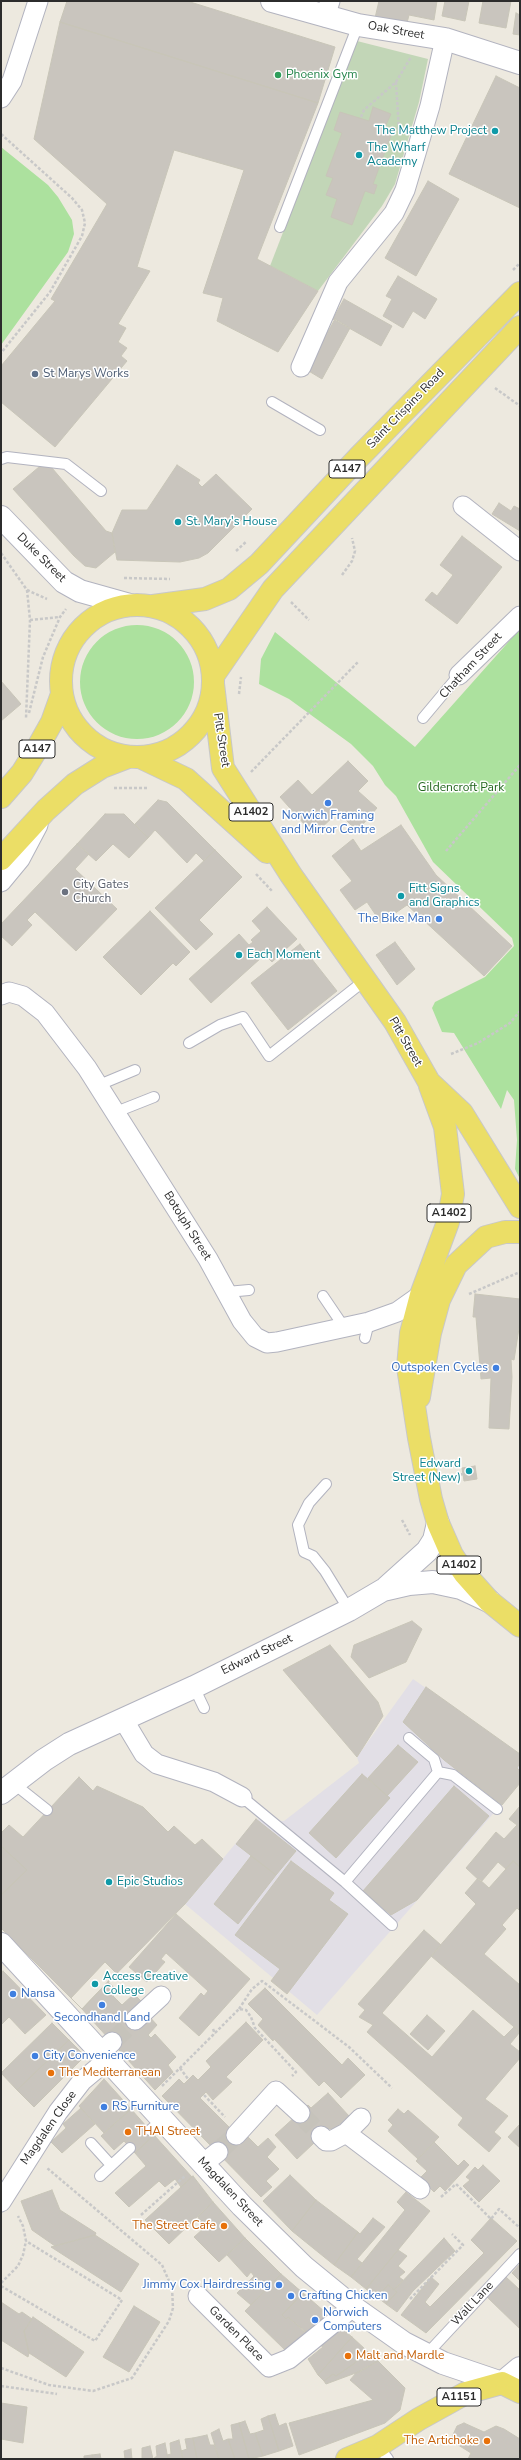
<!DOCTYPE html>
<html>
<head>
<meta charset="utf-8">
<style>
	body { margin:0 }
	#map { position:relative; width:521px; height:2460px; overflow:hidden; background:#ede9df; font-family:"Nunito Sans",sans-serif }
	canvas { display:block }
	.frame { position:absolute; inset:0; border:2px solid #2c2c2c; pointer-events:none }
</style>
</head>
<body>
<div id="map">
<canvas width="521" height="2460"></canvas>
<div class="frame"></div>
</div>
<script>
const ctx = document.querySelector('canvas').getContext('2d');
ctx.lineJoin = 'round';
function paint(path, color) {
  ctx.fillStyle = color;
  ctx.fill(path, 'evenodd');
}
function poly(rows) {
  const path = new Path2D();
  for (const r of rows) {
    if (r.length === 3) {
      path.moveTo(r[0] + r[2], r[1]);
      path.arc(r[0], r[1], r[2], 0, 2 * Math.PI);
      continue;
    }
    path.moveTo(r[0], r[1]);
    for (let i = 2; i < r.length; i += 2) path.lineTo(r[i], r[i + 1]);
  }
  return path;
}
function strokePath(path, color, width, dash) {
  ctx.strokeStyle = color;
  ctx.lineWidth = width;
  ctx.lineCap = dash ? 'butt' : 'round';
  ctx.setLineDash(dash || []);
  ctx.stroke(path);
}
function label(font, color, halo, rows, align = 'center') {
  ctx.font = font + ' "Nunito Sans",sans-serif';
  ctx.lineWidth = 3;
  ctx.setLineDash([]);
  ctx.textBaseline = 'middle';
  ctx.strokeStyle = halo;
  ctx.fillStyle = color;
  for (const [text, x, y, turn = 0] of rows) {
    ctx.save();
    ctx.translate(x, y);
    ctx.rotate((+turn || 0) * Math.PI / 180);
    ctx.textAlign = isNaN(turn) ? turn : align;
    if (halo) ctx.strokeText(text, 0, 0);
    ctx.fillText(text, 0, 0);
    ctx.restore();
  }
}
const industrial = poly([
	[413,1679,520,1754,520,1783,317,2015,185,1904,256,1819,284,1821,359,1763,357,1757]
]);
const green = poly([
	[1,147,48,185,58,197,72,220,74,234,68,252,1,345],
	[137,682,57],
	[520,629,520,1179,515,1169,517,1140,514,1100,507,1090,501,1109,454,1033,442,1032,432,1008,435,1002,485,977,514,946,512,938,433,862,396,796,385,785,373,766,351,744,289,699,259,684,261,659,275,632,415,747]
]);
const cemetery = poly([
	[357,41,428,59,419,102,395,184,382,206,318,291,270,266]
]);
const building = poly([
	[67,1,187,1,335,47,318,103,60,22,67,1],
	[379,1,437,1,434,20,409,15,407,23,375,18,379,1],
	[445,1,469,1,465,21,442,16,445,1],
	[483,1,511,1,506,28,479,23,483,1],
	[516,13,520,15,520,35,513,34,516,13],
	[60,22,318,103,257,259,318,291,278,352,217,321,223,298,203,293,244,170,174,150,137,267,150,271,118,324,126,328,118,342,127,348,121,356,127,361,55,447,1,402,1,366,55,301,51,299,107,204,34,139,60,22],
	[496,76,520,88,520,208,449,174,496,76],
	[373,107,391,114,385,127,393,130,373,184,377,185,374,194,365,191,352,225,331,217,337,199,326,195,333,178,326,176,342,133,334,130,340,112,369,121,373,107],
	[428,181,459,199,416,276,385,258,428,181],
	[398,276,437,299,425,319,413,311,403,328,383,316,392,299,386,296,398,276],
	[344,299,392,326,381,346,333,319,344,299],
	[335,319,350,328,322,379,307,370,335,319],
	[46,461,106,531,112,533,115,552,96,568,85,566,74,556,13,489,46,461],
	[177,465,200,480,198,483,202,487,216,474,252,509,208,553,199,558,180,562,117,560,112,533,122,510,147,510,177,465],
	[499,503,511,511,514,506,520,509,520,531,492,514,499,503],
	[462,536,502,567,457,624,425,600,432,592,437,596,453,575,440,565,462,536],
	[1,681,21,704,1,721,1,681],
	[348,761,368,781,358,791,377,808,357,831,338,812,314,835,280,797,298,780,312,795,348,761],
	[158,800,167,802,215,850,204,861,196,853,187,863,155,830,148,838,135,824,158,800],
	[105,814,124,814,148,838,129,858,113,844,96,861,77,844,105,814],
	[401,825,436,875,512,946,484,976,407,905,381,923,367,902,355,910,340,890,352,881,332,856,353,839,361,851,401,825],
	[77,844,89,854,75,869,117,909,76,951,35,912,27,920,32,925,12,946,1,936,1,924,77,844],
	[215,850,242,877,199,920,213,934,196,950,155,908,215,850],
	[267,907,297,939,272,962,263,953,259,957,261,958,211,1003,189,979,239,934,249,945,253,942,251,940,261,931,252,921,267,907],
	[150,911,190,952,176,966,173,963,141,995,103,957,150,911],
	[395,942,415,969,397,985,376,955,395,942],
	[300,944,337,991,288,1030,251,983,300,944],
	[475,1294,520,1299,520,1322,514,1360,511,1359,512,1377,509,1429,489,1428,491,1378,481,1379,476,1317,473,1317,475,1294],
	[475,1466,477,1479,464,1481,462,1468,475,1466],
	[412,1621,422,1629,406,1662,369,1678,351,1657,354,1645,412,1621],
	[330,1645,378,1702,383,1716,357,1757,283,1670,330,1645],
	[426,1687,520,1754,520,1763,517,1768,520,1771,520,1783,502,1805,444,1760,403,1722,426,1687],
	[398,1745,418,1762,387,1796,368,1778,398,1745],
	[362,1774,390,1798,336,1858,309,1833,362,1774],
	[79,1777,93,1791,97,1786,143,1807,168,1832,174,1826,195,1845,202,1839,223,1859,185,1904,82,2009,1,1928,1,1895,27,1870,1,1846,1,1833,9,1825,23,1837,79,1777],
	[454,1786,489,1816,417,1900,391,1915,363,1891,454,1786],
	[520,1806,520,1867,513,1861,506,1869,498,1862,481,1882,466,1868,496,1832,504,1839,517,1825,509,1819,520,1806],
	[256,1819,296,1851,276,1875,236,1844,256,1819],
	[1,1846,27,1870,1,1895,1,1846],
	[251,1856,276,1875,238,1924,214,1904,251,1856],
	[291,1861,334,1893,329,1900,348,1914,287,1994,271,1981,280,1969,235,1935,291,1861],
	[513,1861,520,1867,520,1911,517,1908,502,1925,506,1929,484,1954,520,1985,520,2032,431,1956,476,1904,465,1893,478,1878,489,1888,513,1861],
	[176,1914,250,1979,199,2036,179,2018,201,1993,204,1996,208,1991,166,1953,161,1959,165,1962,147,1982,129,1967,176,1914],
	[424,1930,441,1945,382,2013,432,2057,473,2010,504,2037,514,2027,520,2032,510,2044,520,2052,520,2058,485,2099,508,2116,494,2132,501,2138,489,2152,458,2125,463,2118,367,2032,373,2025,359,2017,365,2010,358,2004,424,1930],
	[105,1962,116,1973,82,2009,71,1998,105,1962],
	[3,1971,46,2015,25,2034,9,2017,1,2025,1,1974,3,1971],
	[108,1982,118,1991,113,1996,122,2005,134,1994,141,2001,138,2004,157,2025,148,2035,151,2038,155,2034,176,2057,168,2065,173,2072,155,2090,82,2009,108,1982],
	[265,1988,342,2065,348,2058,365,2075,341,2098,324,2081,319,2086,274,2039,273,2041,258,2025,263,2019,248,2004,265,1988],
	[427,2015,445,2031,428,2050,410,2034,427,2015],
	[246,2022,263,2040,226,2077,232,2082,213,2100,206,2092,200,2098,240,2138,245,2134,258,2147,268,2138,276,2147,267,2157,279,2169,266,2181,272,2187,261,2197,162,2096,179,2079,184,2084,193,2075,198,2080,211,2067,206,2061,246,2022],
	[52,2023,69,2040,17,2090,1,2073,52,2023],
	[69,2040,85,2056,34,2107,17,2090,69,2040],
	[104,2079,131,2109,104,2133,79,2106,104,2079],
	[328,2093,349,2116,333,2131,330,2128,297,2159,275,2135,308,2105,311,2108,328,2093],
	[81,2108,95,2124,62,2153,51,2142,66,2128,63,2124,81,2108],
	[131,2109,154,2135,135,2153,124,2141,114,2150,101,2136,131,2109],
	[398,2109,404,2114,408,2110,439,2137,418,2159,388,2131,393,2125,388,2120,398,2109],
	[520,2124,520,2148,508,2137,520,2124],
	[154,2135,192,2177,181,2187,175,2179,165,2187,159,2181,129,2207,115,2193,146,2166,135,2153,154,2135],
	[434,2142,458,2166,464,2160,469,2165,445,2191,440,2186,434,2192,420,2178,427,2171,416,2161,434,2142],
	[483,2165,500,2181,479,2202,463,2186,470,2180,466,2177,475,2167,478,2170,483,2165],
	[290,2175,316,2200,292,2231,263,2201,290,2175],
	[193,2176,213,2202,169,2244,145,2220,193,2176],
	[52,2190,60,2210,96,2233,95,2235,55,2246,32,2230,21,2201,52,2190],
	[406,2192,430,2211,366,2289,351,2277,405,2210,397,2202,406,2192],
	[316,2200,358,2232,334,2265,292,2231,316,2200],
	[213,2202,245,2238,219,2262,194,2237,204,2228,198,2217,213,2202],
	[373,2218,385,2227,357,2259,362,2263,351,2277,334,2265,358,2232,360,2234,373,2218],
	[491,2218,517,2241,426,2333,401,2315,431,2277,439,2284,425,2302,430,2307,484,2253,471,2240,491,2218],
	[95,2235,139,2264,121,2292,51,2247,95,2235],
	[245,2238,281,2274,251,2305,237,2293,254,2276,251,2272,247,2277,227,2255,245,2238],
	[444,2238,455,2251,413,2291,397,2312,386,2304,397,2292,394,2290,444,2238],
	[398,2250,407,2256,398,2266,405,2272,399,2277,403,2280,394,2290,388,2285,377,2297,366,2289,398,2250],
	[520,2264,520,2281,512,2273,520,2264],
	[281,2274,303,2293,282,2315,286,2319,288,2317,306,2333,286,2351,245,2311,281,2274],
	[506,2277,520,2290,520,2329,487,2297,506,2277],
	[388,2285,397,2292,386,2304,377,2297,388,2285],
	[303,2293,332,2318,312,2337,288,2317,286,2319,282,2315,303,2293],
	[1,2302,19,2314,22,2312,32,2319,24,2331,29,2353,28,2357,1,2340,1,2302],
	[134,2306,160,2322,129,2372,103,2357,134,2306],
	[33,2317,84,2352,66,2377,29,2353,24,2331,33,2317],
	[339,2326,352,2337,318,2375,308,2359,323,2347,320,2345,339,2326],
	[352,2337,366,2350,355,2363,336,2376,333,2374,324,2381,318,2375,352,2337],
	[366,2350,378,2361,361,2371,326,2384,324,2381,333,2374,336,2376,355,2363,366,2350],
	[378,2361,405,2388,400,2410,385,2423,299,2455,289,2423,373,2400,350,2380,356,2373,378,2361],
	[1,2403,27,2407,23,2443,1,2439,1,2403],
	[275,2414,279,2426,286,2423,293,2446,279,2451,268,2416,275,2414],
	[268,2416,279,2451,263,2456,255,2433,264,2430,261,2419,268,2416],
	[245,2421,250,2434,255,2433,263,2456,249,2459,239,2423,245,2421],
	[239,2423,249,2459,235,2459,228,2439,233,2439,231,2425,239,2423],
	[464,2423,484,2432,496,2426,504,2429,520,2439,520,2459,468,2459,471,2453,455,2443,452,2437,457,2426,464,2423],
	[219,2429,223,2441,228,2439,235,2459,219,2459,211,2433,219,2429],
	[207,2435,210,2445,214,2445,219,2459,197,2459,193,2438,207,2435],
	[193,2438,197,2459,183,2459,181,2451,187,2449,185,2439,193,2438],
	[179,2440,183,2459,168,2459,167,2455,171,2454,170,2443,179,2440],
	[165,2443,168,2459,153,2459,157,2456,156,2446,165,2443],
	[150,2446,153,2459,142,2459,142,2448,150,2446],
	[131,2449,132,2459,125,2459,124,2451,131,2449],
	[100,2454,101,2459,93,2459,92,2455,100,2454],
	[92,2455,93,2459,84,2459,84,2456,92,2455]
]);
const streetTunnel = poly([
	[112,2042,135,2020],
	[300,2113,321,2136],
	[218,2152,236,2135]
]);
const path = poly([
	[396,82,399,131],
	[361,117,364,110,396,82,411,57],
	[1,134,72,198,82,210,85,223,82,236,50,292,1,353],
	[513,270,520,263],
	[495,388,520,406],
	[236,551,247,541],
	[1,553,27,590,30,620,26,718],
	[342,575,352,561,355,551,352,538],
	[124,578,170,579],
	[27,590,47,599],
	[291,602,309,620],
	[30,620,59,617],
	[239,694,241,677],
	[29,713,43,657,60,617,66,609],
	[251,772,358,662],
	[114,788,149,788],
	[446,851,520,765],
	[256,874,272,891],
	[451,1054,478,1043,510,1023,520,1011],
	[469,1294,520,1272],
	[451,1477,463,1474],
	[402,1520,410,1535],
	[239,2009,252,1989,262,1981,349,2047,392,2088],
	[213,2029,215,2034],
	[180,2068,188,2079],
	[162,2086,239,2009,246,2010,251,2017,255,2028,296,2072,292,2076],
	[204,2095,225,2117],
	[441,2197,456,2184,491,2219,499,2209,520,2228],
	[141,2215,185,2176],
	[1,2283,18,2266,23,2255,26,2241,23,2226,18,2216],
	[1,2286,95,2341,122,2300,26,2241],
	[410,2299,463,2245,452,2234],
	[1,2368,49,2385,93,2391,132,2378,169,2321,173,2308,172,2288,162,2265,47,2168],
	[1,2386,57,2394]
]);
const lane = poly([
	[280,227,358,25],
	[272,402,320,430],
	[1,459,7,457,66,464,101,491],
	[423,718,459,675],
	[189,1043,220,1025,243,1017,269,1056,364,981],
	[99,1085,135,1070],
	[116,1112,154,1097],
	[227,1292,249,1290],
	[323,1296,344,1327],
	[365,1338,369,1322],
	[326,1484,309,1503,298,1525,304,1552,313,1556,325,1571,349,1610],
	[194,1687,204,1708],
	[438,1772,453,1775,497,1809],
	[13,1783,47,1810],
	[242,1797,345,1882,392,1925],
	[345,1882,438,1772,434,1759,409,1738],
	[150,2130,162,2120],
	[91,2143,111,2165],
	[100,2176,130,2148],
	[426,2355,520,2254],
	[378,2446,388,2459]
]);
const street = poly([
	[325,17,330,1],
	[1,98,12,81,38,1],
	[301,367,338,282,394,213,405,190,430,106,445,39],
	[463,506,520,551],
	[459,675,520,616],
	[1,882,20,859,38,825],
	[1,995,9,992,23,996,45,1013,87,1068,208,1259,242,1321,255,1337,267,1343,277,1342,369,1322,397,1312,421,1295],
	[123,1719,144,1754,157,1764,214,1782,242,1797],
	[135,2020,161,1996],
	[100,2053,112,2042],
	[346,2133,361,2118],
	[236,2135,276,2091,300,2113],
	[321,2136,326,2141,331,2141,346,2133,420,2189],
	[204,2163,218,2152],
	[1,2202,58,2112,82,2081,106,2061],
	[198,2296,269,2367,289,2359,353,2307]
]);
const secondary = poly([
	[272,1,358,25,445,39,520,63],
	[1,517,64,582,80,591,130,605],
	[387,1587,427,1551,434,1540,438,1523],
	[1,1793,44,1760,69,1744,194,1687,349,1610,383,1590,409,1584,433,1582,461,1588,489,1601],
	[1,1944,242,2206,304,2267,353,2307,404,2343,443,2363,502,2383,520,2368]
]);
const primary = poly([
	[137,681,76],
	[153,606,205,599,229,589,259,564,359,457,520,293],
	[213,676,273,589,520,327],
	[213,684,223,768,291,875,395,1022,429,1082,462,1113,520,1207],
	[140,757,186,779,267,852],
	[1,797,22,773,38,747,52,722,62,694],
	[1,859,46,810,75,784,102,767,128,757],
	[430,1086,445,1127,453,1194,448,1222,421,1295,411,1333,408,1367,419,1438,431,1499,438,1523,452,1555,465,1574,489,1601,520,1626],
	[419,1397,430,1333,439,1300,456,1265,486,1237,505,1232,520,1232],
	[347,2459,378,2446,419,2419,466,2393,502,2383,520,2392]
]);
const markers = [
	[278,75,4,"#2e9e5b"],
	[495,131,4,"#0f9aa8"],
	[359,155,4,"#0f9aa8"],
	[35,374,4,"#5c6f8a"],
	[178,522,4,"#0f9aa8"],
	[328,803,4,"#3f7fe0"],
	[65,892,4,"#6b7280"],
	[401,896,4,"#0f9aa8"],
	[439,919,4,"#3f7fe0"],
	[239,955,4,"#0f9aa8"],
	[496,1368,4,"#3f7fe0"],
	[469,1471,4,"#0f9aa8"],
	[109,1882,4,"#0f9aa8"],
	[95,1984,4,"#0f9aa8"],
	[13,1994,4,"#3f7fe0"],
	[102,2005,4,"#3f7fe0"],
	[35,2056,4,"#3f7fe0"],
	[51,2073,4,"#e8710a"],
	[104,2107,4,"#3f7fe0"],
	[128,2132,4,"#e8710a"],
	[224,2226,4,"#e8710a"],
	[279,2285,4,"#3f7fe0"],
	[291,2296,4,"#3f7fe0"],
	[315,2320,4,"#3f7fe0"],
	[348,2356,4,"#e8710a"],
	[487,2441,4,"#e8710a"]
];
const shields = [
	[347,469,36],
	[37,749,36],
	[251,812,44],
	[449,1213,44],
	[459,1565,44],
	[459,2397,44]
];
const shieldNames = [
	["A147",347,469],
	["A147",37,749],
	["A1402",251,812],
	["A1402",449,1213],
	["A1402",459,1565],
	["A1151",459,2397]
];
const streetNames = [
	["Oak Street",396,31,10],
	["Saint Crispins Road",406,409,-46],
	["Duke Street",41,558,45],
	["Chatham Street",471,666,-47],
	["Pitt Street",221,740,81],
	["Pitt Street",405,1042,60],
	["Botolph Street",187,1226,58],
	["Edward Street",257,1655,-26],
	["Magdalen Close",49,2128,-55],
	["Magdalen Street",230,2192,47],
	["Wall Lane",473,2304,-47],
	["Garden Place",236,2334,45]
];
const leisureNames = [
	["Phoenix Gym",286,75]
];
const cultureNames = [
	["The Matthew Project",487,131,"right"],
	["The Wharf",367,148],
	["Academy",367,162],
	["St. Mary's House",186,522],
	["Fitt Signs",409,889],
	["and Graphics",409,903],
	["Each Moment",247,955],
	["Edward",461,1464,"right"],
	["Street (New)",461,1478,"right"],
	["Epic Studios",117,1882],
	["Access Creative",103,1977],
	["College",103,1991]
];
const serviceNames = [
	["St Marys Works",43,374]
];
const parkNames = [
	["Gildencroft Park",461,788]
];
const shopNames = [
	["Norwich Framing",328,816,"center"],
	["and Mirror Centre",328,830,"center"],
	["The Bike Man",431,919,"right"],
	["Outspoken Cycles",488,1368,"right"],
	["Nansa",21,1994],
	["Secondhand Land",102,2018,"center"],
	["City Convenience",43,2056],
	["RS Furniture",112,2107],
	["Jimmy Cox Hairdressing",271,2285,"right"],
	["Crafting Chicken",299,2296],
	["Norwich",323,2313],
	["Computers",323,2327]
];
const worshipNames = [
	["City Gates",73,885],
	["Church",73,899]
];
const foodNames = [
	["The Mediterranean",59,2073],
	["THAI Street",136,2132],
	["The Street Cafe",216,2226,"right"],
	["Malt and Mardle",356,2356],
	["The Artichoke",479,2441,"right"]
];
paint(industrial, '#e2dfe6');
paint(green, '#ace19e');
paint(cemetery, '#c2d6b7');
paint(building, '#c9c5be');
strokePath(building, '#c8c5b8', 1);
strokePath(streetTunnel, '#c6c3bb', 19, [19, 10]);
strokePath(lane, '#b2b3bf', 12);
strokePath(street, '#b2b3bf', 21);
strokePath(secondary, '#b2b3bf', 24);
strokePath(primary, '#c8c8c8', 24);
strokePath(path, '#c8c8c8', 2.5, [3, 2]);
strokePath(lane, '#fff', 10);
strokePath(street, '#fff', 19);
strokePath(secondary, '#fff', 22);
strokePath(primary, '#ebde66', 22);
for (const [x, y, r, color] of markers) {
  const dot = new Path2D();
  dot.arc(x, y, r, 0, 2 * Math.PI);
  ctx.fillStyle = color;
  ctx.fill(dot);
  strokePath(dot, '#fff', 1.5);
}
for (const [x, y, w] of shields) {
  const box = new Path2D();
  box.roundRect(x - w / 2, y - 9, w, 18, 3);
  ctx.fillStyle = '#fff';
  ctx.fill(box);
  strokePath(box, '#2c2c2c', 1);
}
label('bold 11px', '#2c2c2c', null, shieldNames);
label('12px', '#2c2c2c', '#fff', streetNames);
label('12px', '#27864d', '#fff', leisureNames, 'left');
label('12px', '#0d838f', '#fff', cultureNames, 'left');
label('12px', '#4e5e75', '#fff', serviceNames, 'left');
label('12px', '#23671e', '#fff', parkNames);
label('12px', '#366cbe', '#fff', shopNames, 'left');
label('12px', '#5b616d', '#fff', worshipNames, 'left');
label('12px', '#c56008', '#fff', foodNames, 'left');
</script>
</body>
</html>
